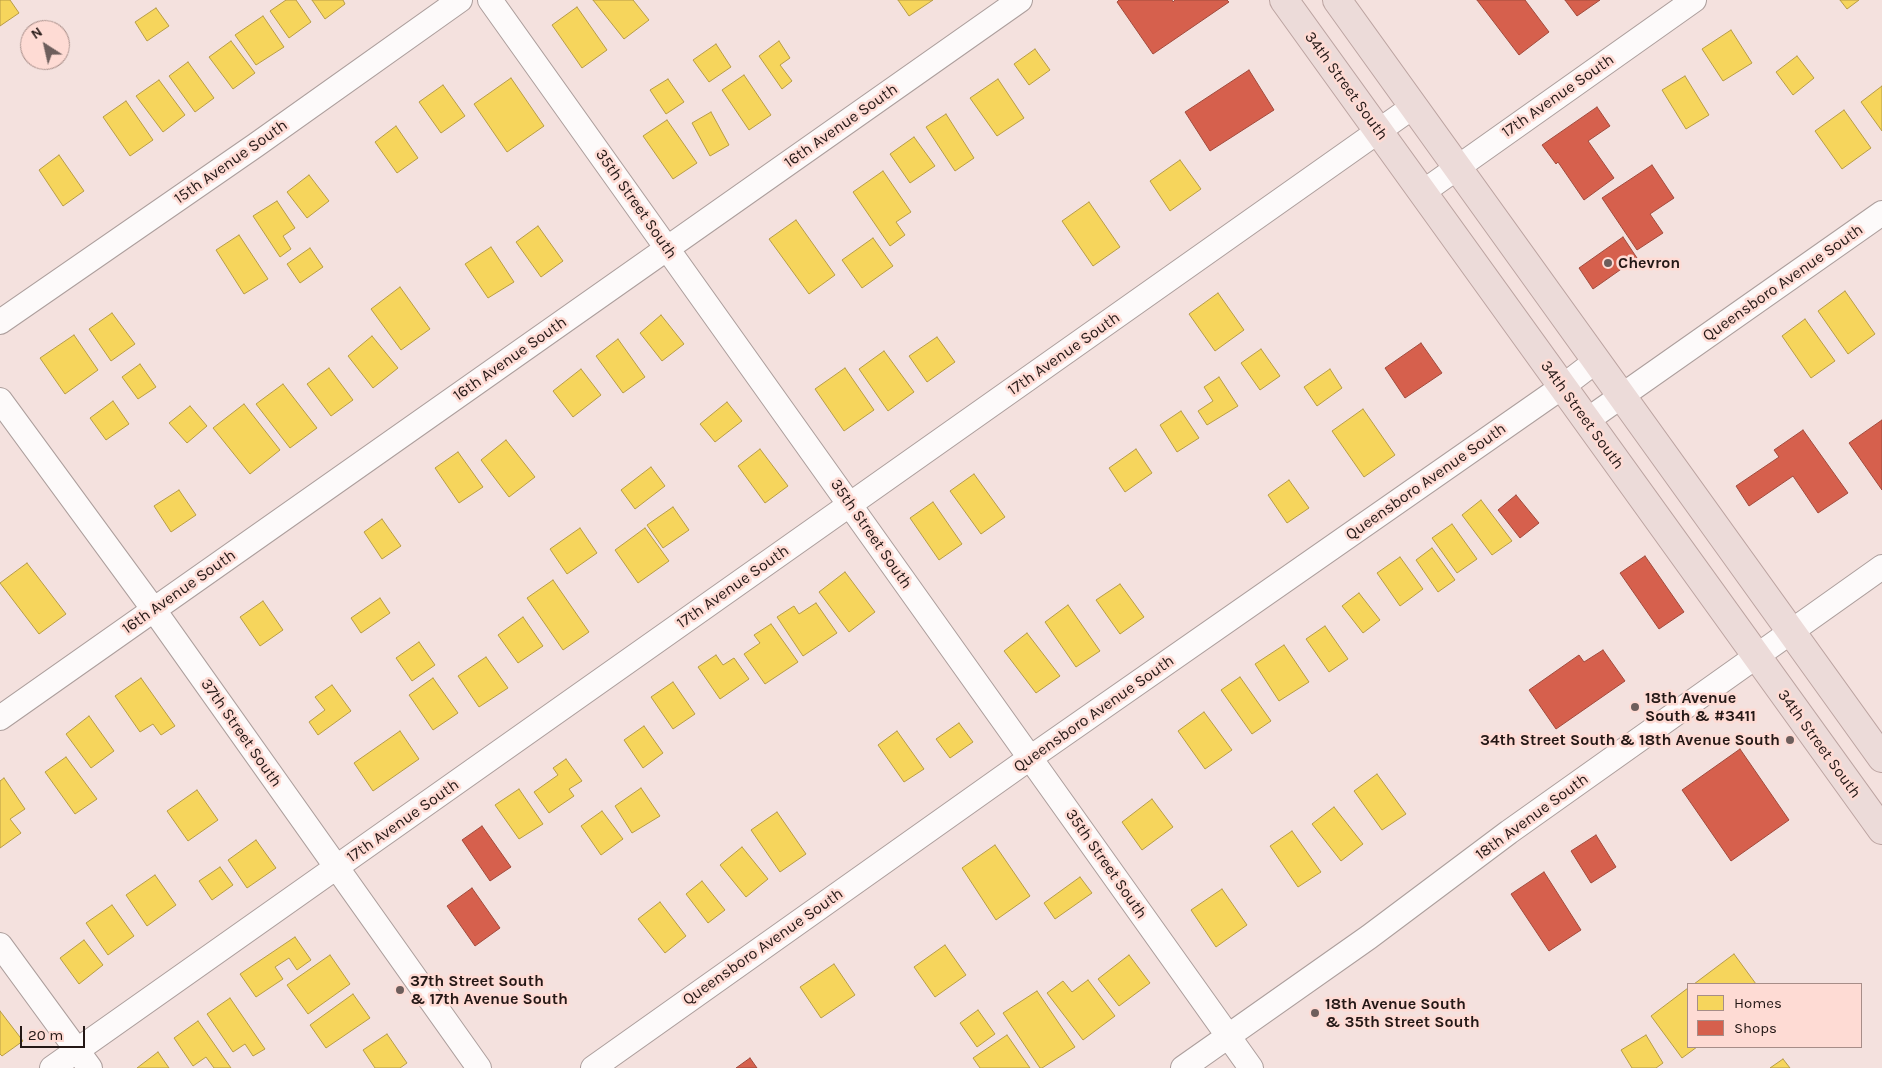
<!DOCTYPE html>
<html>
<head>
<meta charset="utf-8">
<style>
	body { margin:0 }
	#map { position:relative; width:1882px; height:1068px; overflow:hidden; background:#f4e1de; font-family:Karla,sans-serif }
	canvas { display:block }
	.legend { position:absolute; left:1687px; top:983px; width:175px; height:65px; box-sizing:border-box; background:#fedbd4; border:1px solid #a78d88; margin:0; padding:6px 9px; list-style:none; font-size:15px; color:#241816 }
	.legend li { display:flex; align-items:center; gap:10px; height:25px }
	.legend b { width:25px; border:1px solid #a78d88 }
	.north { position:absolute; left:20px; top:20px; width:50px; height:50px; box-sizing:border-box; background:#fedbd4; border:1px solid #a78d88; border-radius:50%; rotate:325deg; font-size:14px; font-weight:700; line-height:20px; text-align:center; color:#241816 }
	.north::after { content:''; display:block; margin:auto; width:18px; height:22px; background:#6d5e5c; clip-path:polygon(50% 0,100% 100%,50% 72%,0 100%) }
	.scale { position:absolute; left:20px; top:1026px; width:65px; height:22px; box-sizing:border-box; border:2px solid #241816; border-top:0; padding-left:6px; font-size:15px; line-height:18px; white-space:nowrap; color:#241816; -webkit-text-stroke:4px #fedbd4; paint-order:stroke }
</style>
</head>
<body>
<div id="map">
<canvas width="1882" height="1068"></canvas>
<ul class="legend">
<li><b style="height:14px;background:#f6d55c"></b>Homes</li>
<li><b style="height:14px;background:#d6604d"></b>Shops</li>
</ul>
<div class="north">N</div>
<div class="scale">20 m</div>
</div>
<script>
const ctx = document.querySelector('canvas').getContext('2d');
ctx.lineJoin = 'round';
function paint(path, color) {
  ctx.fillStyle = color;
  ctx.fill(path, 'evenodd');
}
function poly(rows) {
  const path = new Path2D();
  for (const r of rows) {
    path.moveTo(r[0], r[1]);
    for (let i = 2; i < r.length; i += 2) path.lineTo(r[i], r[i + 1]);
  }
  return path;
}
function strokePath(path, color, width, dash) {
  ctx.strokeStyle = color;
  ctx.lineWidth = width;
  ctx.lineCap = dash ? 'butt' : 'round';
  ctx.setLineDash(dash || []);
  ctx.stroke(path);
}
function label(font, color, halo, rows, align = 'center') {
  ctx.font = font + ' Karla,sans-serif';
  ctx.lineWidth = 5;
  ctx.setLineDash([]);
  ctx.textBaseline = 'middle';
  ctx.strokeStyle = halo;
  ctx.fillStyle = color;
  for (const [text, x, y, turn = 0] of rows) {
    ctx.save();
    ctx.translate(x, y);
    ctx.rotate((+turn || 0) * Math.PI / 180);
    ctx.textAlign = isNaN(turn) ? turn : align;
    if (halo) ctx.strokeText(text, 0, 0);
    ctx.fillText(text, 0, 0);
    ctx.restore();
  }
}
const homes = poly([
	[0,0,10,0,19,13,0,26,0,0],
	[286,0,296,0,311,22,289,38,270,11,286,0],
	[312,0,343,0,345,4,325,19,312,0],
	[593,0,633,0,649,20,624,39,593,0],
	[898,0,933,0,909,16,898,0],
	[1840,0,1859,0,1847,9,1840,0],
	[577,7,607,50,582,68,552,25,577,7],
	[156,8,169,26,147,41,135,22,156,8],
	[263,16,284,47,256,65,235,35,263,16],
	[1731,30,1752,63,1723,81,1702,49,1731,30],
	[231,41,255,73,233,89,209,57,231,41],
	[779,41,790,58,780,65,792,81,782,89,759,56,779,41],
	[716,44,731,67,709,82,693,60,716,44],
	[1035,49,1050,70,1029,85,1014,64,1035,49],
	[1797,56,1814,78,1793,95,1776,72,1797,56],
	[188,62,214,98,195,112,169,76,188,62],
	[744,75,771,115,749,130,722,90,744,75],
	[1685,76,1709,115,1686,129,1662,90,1685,76],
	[511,78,544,126,507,152,474,104,511,78],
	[668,79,684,102,666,114,650,90,668,79],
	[998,79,1024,118,997,136,970,98,998,79],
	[159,80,185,115,163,132,136,96,159,80],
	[443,85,465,116,441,133,419,102,443,85],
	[1882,86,1882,131,1861,102,1882,86],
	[126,101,153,140,130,156,103,117,126,101],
	[1844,110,1871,148,1842,169,1815,131,1844,110],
	[711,112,729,145,710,156,692,123,711,112],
	[946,114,974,158,955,171,926,127,946,114],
	[667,120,697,163,673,179,643,136,667,120],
	[396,126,418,158,397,173,375,142,396,126],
	[914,137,935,166,910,183,890,154,914,137],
	[59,155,84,191,63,206,39,170,59,155],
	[1180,160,1201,189,1170,211,1150,181,1180,160],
	[883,171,911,212,896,222,905,235,890,246,853,192,883,171],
	[309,175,329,201,307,218,287,192,309,175],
	[277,201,295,228,283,236,291,249,280,257,253,216,277,201],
	[1089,202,1120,247,1093,266,1062,221,1089,202],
	[796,220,835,275,809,294,769,239,796,220],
	[538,226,563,261,541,277,516,242,538,226],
	[239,235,268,279,244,294,216,250,239,235],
	[873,238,893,266,862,288,842,260,873,238],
	[491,247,514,282,488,298,465,264,491,247],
	[310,248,323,267,300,283,287,264,310,248],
	[400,287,430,329,401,350,371,309,400,287],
	[1845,291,1875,334,1848,354,1818,311,1845,291],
	[1218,293,1244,330,1215,351,1189,314,1218,293],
	[112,313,135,344,111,361,89,329,112,313],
	[661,315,684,344,662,361,640,333,661,315],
	[1805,319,1835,361,1811,378,1782,336,1805,319],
	[74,335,98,370,65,394,40,358,74,335],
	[372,336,398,368,373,388,348,356,372,336],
	[937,337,955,362,927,382,909,356,937,337],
	[618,339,645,377,623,393,596,356,618,339],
	[1261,349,1280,376,1260,390,1241,363,1261,349],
	[884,351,914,392,888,411,859,369,884,351],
	[140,364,156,387,138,399,122,377,140,364],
	[329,368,353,400,331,416,307,384,329,368],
	[845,368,874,410,844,431,815,389,845,368],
	[581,369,601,395,573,417,553,391,581,369],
	[1330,369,1342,388,1317,406,1304,387,1330,369],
	[1219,377,1238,406,1207,425,1198,411,1213,401,1204,387,1219,377],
	[283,384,317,428,290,448,256,404,283,384],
	[113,401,129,424,106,440,90,418,113,401],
	[727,402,742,421,715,442,700,424,727,402],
	[244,404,280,450,250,474,213,428,244,404],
	[190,406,207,426,187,443,169,423,190,406],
	[1363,409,1395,455,1364,477,1332,431,1363,409],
	[1181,411,1199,438,1177,452,1160,425,1181,411],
	[506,440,535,477,509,497,481,460,506,440],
	[760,449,788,486,765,503,738,466,760,449],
	[1136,449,1152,473,1125,492,1109,468,1136,449],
	[458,452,483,487,459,503,435,468,458,452],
	[651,467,665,486,635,509,621,490,651,467],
	[974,474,1005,517,981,534,950,491,974,474],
	[1289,480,1309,508,1287,523,1268,495,1289,480],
	[179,490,196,515,171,532,154,506,179,490],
	[1481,500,1512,541,1492,555,1462,515,1481,500],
	[933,502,962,544,939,560,910,518,933,502],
	[673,507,689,530,663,548,647,525,673,507],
	[382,519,401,546,382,559,364,532,382,519],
	[1452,524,1477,559,1457,573,1432,538,1452,524],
	[580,528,597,553,567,574,550,549,580,528],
	[645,528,669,561,638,583,615,550,645,528],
	[1432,548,1455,580,1438,592,1416,560,1432,548],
	[1400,557,1423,589,1400,606,1377,573,1400,557],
	[27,563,66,614,39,634,0,583,27,563],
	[845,572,875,612,849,632,819,592,845,572],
	[553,580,589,632,563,650,527,598,553,580],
	[1120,584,1144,617,1120,634,1096,600,1120,584],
	[1359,593,1380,620,1363,633,1342,606,1359,593],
	[380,598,390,613,361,633,351,618,380,598],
	[263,601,283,630,260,646,240,617,263,601],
	[816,603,837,633,803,656,777,617,794,606,799,614,816,603],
	[1068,605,1100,651,1076,667,1045,622,1068,605],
	[523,617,543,646,518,663,498,635,523,617],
	[771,624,798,662,765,684,744,654,760,643,754,635,771,624],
	[1325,626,1348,659,1329,672,1306,639,1325,626],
	[1027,633,1060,676,1036,693,1004,651,1027,633],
	[419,642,435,665,412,681,396,658,419,642],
	[1284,645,1309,682,1279,701,1255,664,1284,645],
	[716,655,723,665,734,658,749,679,720,699,698,667,716,655],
	[486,657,508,688,479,707,458,676,486,657],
	[1240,677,1271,721,1252,734,1221,690,1240,677],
	[141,678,175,726,161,735,153,724,140,732,115,696,141,678],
	[433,678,458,713,433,730,409,695,433,678],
	[673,682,695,714,673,729,651,697,673,682],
	[332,685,351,711,318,735,309,722,325,710,315,697,332,685],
	[1204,712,1232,750,1205,769,1178,731,1204,712],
	[89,716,114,751,91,768,66,734,89,716],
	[959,723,973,742,950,758,936,739,959,723],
	[644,726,663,753,643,768,624,740,644,726],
	[400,731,419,759,373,791,354,763,400,731],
	[897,731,924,769,904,782,878,745,897,731],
	[66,757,97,799,75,814,45,772,66,757],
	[566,759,582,781,569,789,574,796,549,813,534,792,558,775,553,768,566,759],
	[1377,774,1406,814,1382,830,1354,791,1377,774],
	[4,778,25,809,10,819,21,833,0,848,0,781,4,778],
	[641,788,660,816,632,833,615,806,641,788],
	[519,789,543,824,519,839,495,805,519,789],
	[197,790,218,820,188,841,167,811,197,790],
	[1152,799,1173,827,1142,850,1122,822,1152,799],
	[1334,807,1363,844,1341,861,1312,824,1334,807],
	[602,811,623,839,601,855,581,826,602,811],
	[777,812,806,854,780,872,751,830,777,812],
	[1292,831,1321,872,1298,887,1270,846,1292,831],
	[256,840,276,868,247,888,228,860,256,840],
	[995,845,1030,896,996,920,962,868,995,845],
	[742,847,768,879,746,897,720,865,742,847],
	[220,867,233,885,212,900,199,881,220,867],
	[155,875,176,905,147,926,126,895,155,875],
	[1080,877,1092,893,1055,919,1044,903,1080,877],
	[702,881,725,910,708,923,686,894,702,881],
	[1222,889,1247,925,1216,947,1191,910,1222,889],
	[660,902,686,936,665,953,638,919,660,902],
	[112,905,134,936,108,955,86,923,112,905],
	[295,937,311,960,297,970,289,958,275,967,283,979,256,997,240,974,295,937],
	[84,940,103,965,79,984,60,958,84,940],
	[945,945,966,975,935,997,914,967,945,945],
	[1734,954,1756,984,1694,984,1734,954],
	[330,955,350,984,308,1014,287,985,330,955],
	[1129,955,1150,983,1119,1006,1098,979,1129,955],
	[834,964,855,995,821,1018,800,987,834,964],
	[1088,980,1115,1016,1083,1040,1047,993,1063,981,1072,992,1088,980],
	[1688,988,1688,1047,1697,1047,1682,1058,1651,1016,1688,988],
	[1037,991,1075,1047,1042,1068,1040,1068,1003,1013,1037,991],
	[353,994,370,1018,326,1048,310,1025,353,994],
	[230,998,265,1049,253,1056,245,1044,233,1052,207,1014,230,998],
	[978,1010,995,1034,977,1047,960,1023,978,1010],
	[0,1011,23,1041,2,1056,0,1054,0,1011],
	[198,1021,231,1068,214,1068,206,1057,193,1066,174,1038,198,1021],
	[387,1034,407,1063,400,1068,375,1068,363,1050,387,1034],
	[1007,1035,1030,1068,980,1068,973,1058,1007,1035],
	[1646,1035,1663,1063,1656,1068,1632,1068,1621,1050,1646,1035],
	[158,1052,169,1068,137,1068,158,1052],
	[1783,1059,1790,1068,1770,1068,1783,1059]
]);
const shops = poly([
	[1119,0,1172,0,1173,2,1175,0,1227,0,1229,2,1153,54,1117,2,1119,0],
	[1477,0,1525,0,1549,32,1519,55,1477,0],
	[1565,0,1600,0,1577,16,1565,0],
	[1249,70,1274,110,1210,151,1185,112,1249,70],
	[1597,107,1610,126,1588,141,1614,178,1584,200,1558,162,1556,164,1542,145,1597,107],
	[1652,165,1674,198,1650,214,1663,233,1637,250,1602,198,1652,165],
	[1623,237,1637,258,1593,289,1579,268,1623,237],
	[1421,343,1442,373,1405,398,1385,368,1421,343],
	[1882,420,1882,490,1849,443,1882,420],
	[1803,430,1848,493,1818,513,1793,476,1749,506,1736,486,1779,457,1774,450,1803,430],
	[1516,495,1539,523,1520,538,1498,510,1516,495],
	[1645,556,1684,612,1659,629,1620,573,1645,556],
	[1603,650,1625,681,1556,729,1529,690,1579,655,1584,662,1603,650],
	[1740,749,1789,820,1731,861,1682,790,1740,749],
	[482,826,511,867,490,881,462,840,482,826],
	[1596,835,1616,867,1591,883,1571,851,1596,835],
	[1544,872,1581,930,1549,951,1511,894,1544,872],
	[472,888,500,928,475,946,447,906,472,888],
	[750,1058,757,1068,736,1068,750,1058]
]);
const minor = poly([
	[490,0,1251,1068],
	[1423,192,1694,0],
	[0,322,256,145,460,0],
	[0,400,154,610,479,1068],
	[1586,421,1882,213],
	[0,718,1020,0],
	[0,945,90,1068],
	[52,1068,1414,106],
	[593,1068,1030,758,1562,387,1596,361],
	[1183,1068,1369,937,1509,832,1882,567]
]);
const highway = poly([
	[1284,0,1882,830],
	[1337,0,1882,758]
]);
const markers = [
	[1608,263,5,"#6d5e5c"],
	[1635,707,5,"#6d5e5c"],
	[1790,740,5,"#6d5e5c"],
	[400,990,5,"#6d5e5c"],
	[1315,1013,5,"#6d5e5c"]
];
const streetNames = [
	["34th Street South",1346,86,54],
	["17th Avenue South",1558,96,-35],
	["16th Avenue South",841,126,-35],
	["15th Avenue South",231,162,-35],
	["35th Street South",636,204,55],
	["Queensboro Avenue South",1783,283,-35],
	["17th Avenue South",1064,354,-35],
	["16th Avenue South",510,359,-35],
	["34th Street South",1582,415,54],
	["Queensboro Avenue South",1426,482,-35],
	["35th Street South",871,534,55],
	["17th Avenue South",733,587,-35],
	["16th Avenue South",179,592,-35],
	["Queensboro Avenue South",1094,714,-35],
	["37th Street South",241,733,55],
	["34th Street South",1819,744,54],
	["18th Avenue South",1532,817,-36],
	["17th Avenue South",403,821,-35],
	["35th Street South",1106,864,55],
	["Queensboro Avenue South",763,947,-35]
];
const poiNames = [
	["Chevron",1618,263],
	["18th Avenue",1645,698],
	["South & #3411",1645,716],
	["34th Street South & 18th Avenue South",1780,740,"right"],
	["37th Street South",410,981],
	["& 17th Avenue South",410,999],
	["18th Avenue South",1325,1004],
	["& 35th Street South",1325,1022]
];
paint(homes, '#f6d55c');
strokePath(homes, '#b79c47', 1);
paint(shops, '#d6604d');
strokePath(shops, '#a14a3c', 1);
strokePath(minor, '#ac9e9c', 26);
strokePath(highway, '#bca4a1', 30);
strokePath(minor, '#fdfafa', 24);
strokePath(highway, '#ecdbd9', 28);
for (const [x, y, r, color] of markers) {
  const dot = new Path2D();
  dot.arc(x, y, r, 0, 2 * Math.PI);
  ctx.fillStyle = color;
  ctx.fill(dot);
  strokePath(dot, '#fedbd4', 2);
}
label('16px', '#241816', '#fedbd4', streetNames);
label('bold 16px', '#241816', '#fedbd4', poiNames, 'left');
</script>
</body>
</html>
